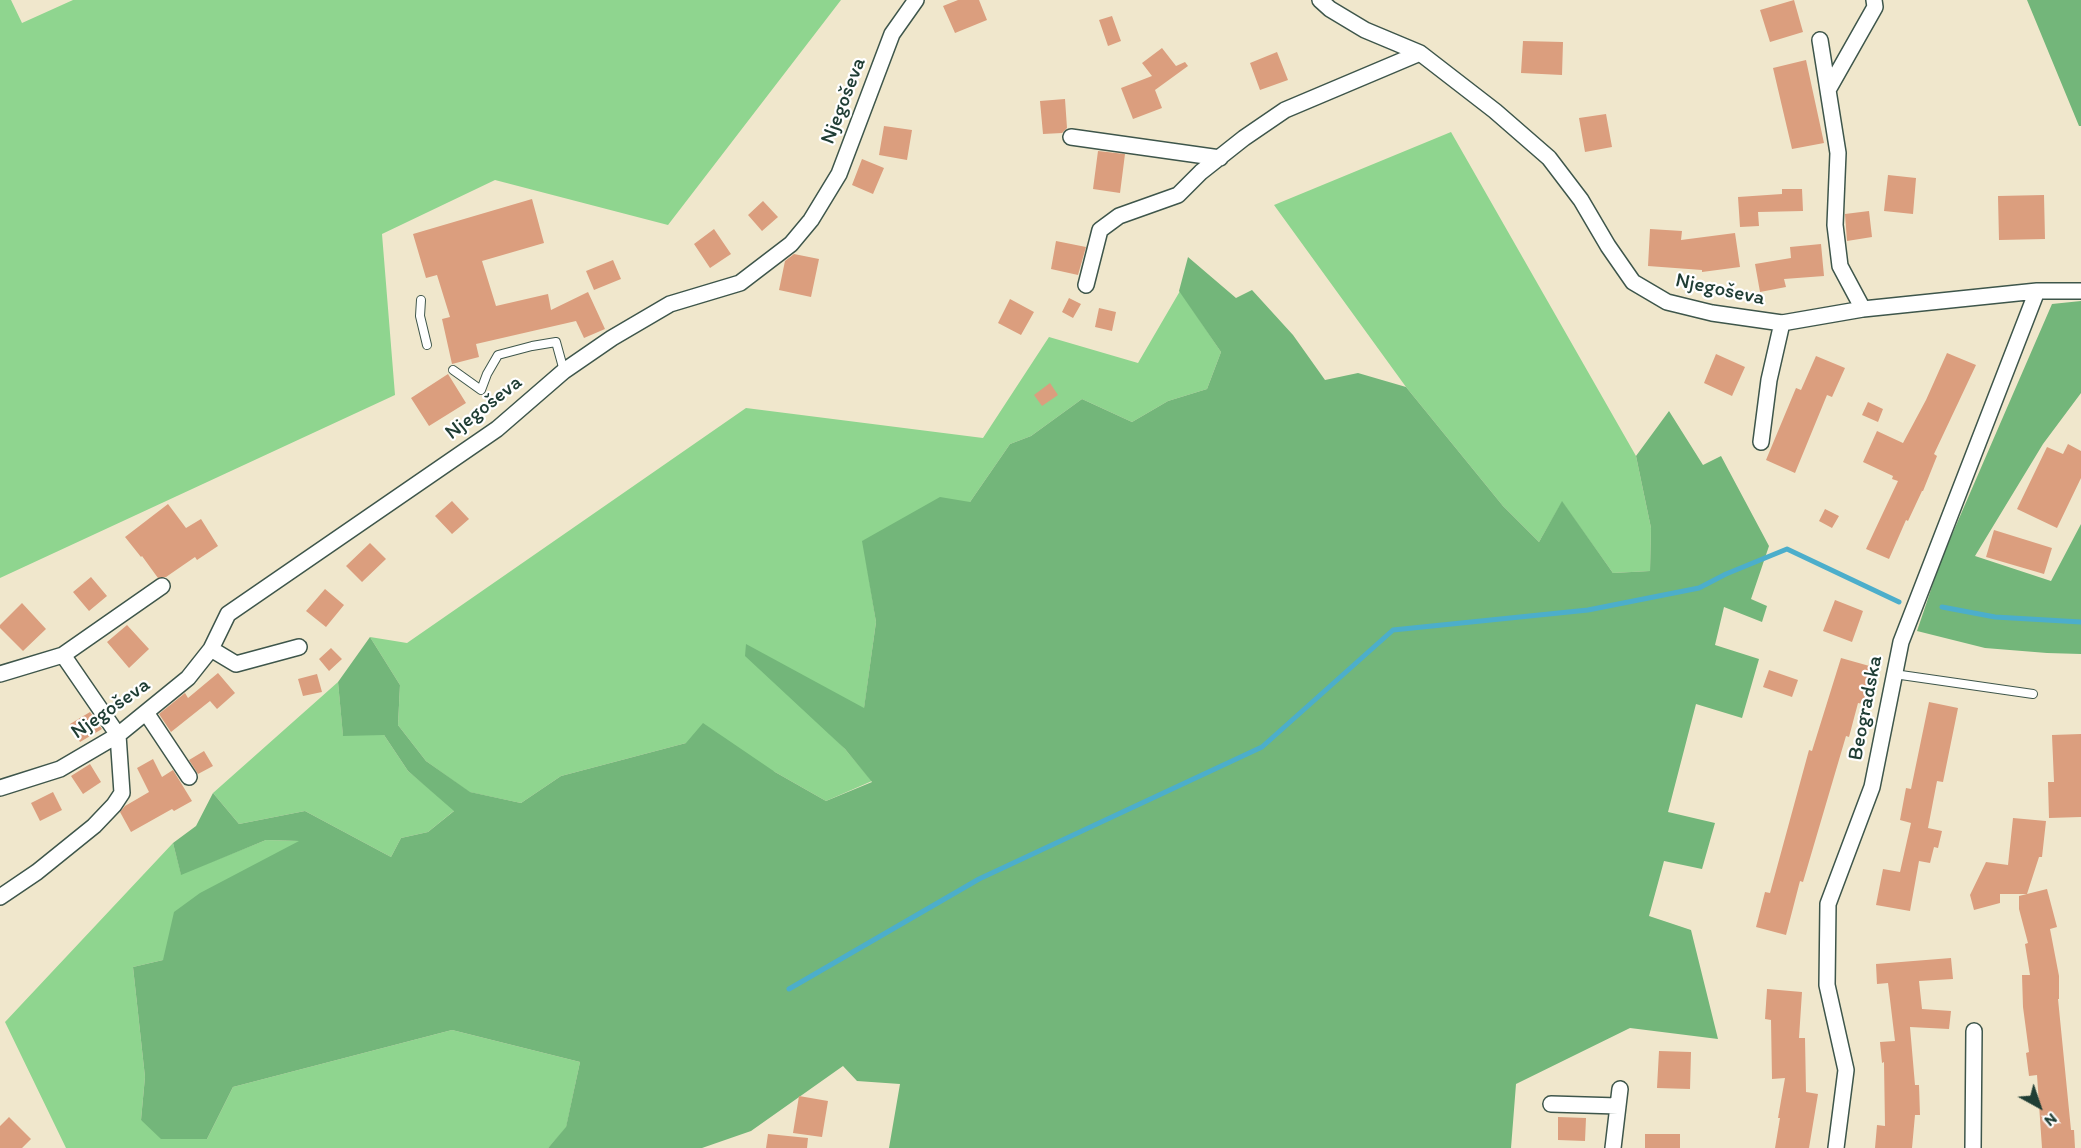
<!DOCTYPE html>
<html>
<head>
<meta charset="utf-8">
<style>
	body { margin:0 }
	#map { position:relative; width:2081px; height:1148px; overflow:hidden; background:#f0e7cc; font-family:Itim,sans-serif }
	canvas { display:block }
	.north { position:absolute; left:2009px; top:1076px; width:60px; height:60px; -webkit-text-stroke:4px #fff; paint-order:stroke; rotate:140deg; font-size:16px; font-weight:700; line-height:24px; text-align:center; color:#1f3d34 }
	.north::after { content:''; display:block; margin:auto; width:21px; height:27px; background:#1f3d34; clip-path:polygon(50% 0,100% 100%,50% 72%,0 100%) }
</style>
</head>
<body>
<div id="map">
<canvas width="2081" height="1148"></canvas>
<div class="north">N</div>
</div>
<script>
const ctx = document.querySelector('canvas').getContext('2d');
ctx.lineJoin = 'round';
function paint(path, color) {
  ctx.fillStyle = color;
  ctx.fill(path, 'evenodd');
}
function poly(rows) {
  const path = new Path2D();
  for (const r of rows) {
    path.moveTo(r[0], r[1]);
    for (let i = 2; i < r.length; i += 2) path.lineTo(r[i], r[i + 1]);
  }
  return path;
}
function strokePath(path, color, width, dash) {
  ctx.strokeStyle = color;
  ctx.lineWidth = width;
  ctx.lineCap = dash ? 'butt' : 'round';
  ctx.setLineDash(dash || []);
  ctx.stroke(path);
}
function label(font, color, halo, rows, align = 'center') {
  ctx.font = font + ' Itim,sans-serif';
  ctx.lineWidth = 4.5;
  ctx.setLineDash([]);
  ctx.textBaseline = 'middle';
  ctx.strokeStyle = halo;
  ctx.fillStyle = color;
  for (const [text, x, y, turn = 0] of rows) {
    ctx.save();
    ctx.translate(x, y);
    ctx.rotate((+turn || 0) * Math.PI / 180);
    ctx.textAlign = isNaN(turn) ? turn : align;
    if (halo) ctx.strokeText(text, 0, 0);
    ctx.fillText(text, 0, 0);
    ctx.restore();
  }
}
const green = poly([
	[0,0,11,0,22,23,73,0,841,0,668,225,495,180,382,234,395,395,0,578],
	[1451,132,1636,456,1651,528,1650,571,1613,573,1562,502,1539,542,1503,506,1406,387,1274,205],
	[1180,291,1221,352,1207,389,1168,401,1132,422,1082,399,1031,436,1010,444,970,502,863,541,876,622,864,709,746,645,845,749,872,781,826,801,775,772,686,743,561,776,521,803,469,792,426,761,398,725,400,685,370,637,407,643,746,408,983,438,1049,337,1138,363],
	[338,682,343,735,384,735,408,771,455,810,428,832,401,838,391,857,305,811,239,824,213,793],
	[266,840,300,841,163,960,133,967,145,1077,141,1120,207,1139,233,1087,452,1030,580,1062,566,1128,548,1148,66,1148,5,1022,173,843,181,874]
]);
const forest = poly([
	[2027,0,2081,0,2081,126,2079,126],
	[1188,257,1236,298,1252,290,1293,335,1325,380,1358,373,1406,387,1503,506,1539,542,1562,501,1613,573,1650,571,1651,528,1636,456,1669,411,1703,465,1721,456,1769,546,1751,599,1767,606,1762,622,1724,607,1715,645,1759,659,1742,718,1696,704,1668,812,1715,823,1702,869,1664,861,1649,916,1691,930,1718,1039,1630,1028,1516,1084,1511,1148,889,1148,900,1084,857,1081,843,1066,751,1131,702,1148,548,1148,566,1127,580,1062,452,1030,233,1087,207,1139,161,1139,141,1120,145,1077,133,967,163,960,174,912,200,893,299,841,266,840,181,875,173,843,196,826,213,793,239,824,305,811,391,857,401,838,428,832,454,811,408,771,384,735,343,736,338,682,370,637,400,685,398,725,426,761,470,792,521,803,561,776,686,743,703,723,775,772,826,801,872,782,845,749,745,656,746,644,864,708,876,622,862,541,940,497,970,502,1010,444,1031,436,1082,399,1132,422,1168,401,1207,389,1221,352,1179,291],
	[2081,301,2081,393,2043,444,1975,556,2051,581,2081,524,2081,654,2047,653,1985,648,1917,631,1941,560,2052,304]
]);
const stream = poly([
	[1942,607,1995,617,2081,622],
	[789,989,979,879,1262,747,1393,630,1588,610,1699,588,1726,574,1787,549,1899,602]
]);
const building = poly([
	[958,0,979,0,987,20,955,33,943,6],
	[1794,0,1803,32,1770,42,1760,10],
	[1112,16,1121,41,1108,46,1099,20],
	[1523,41,1563,42,1562,75,1521,73],
	[1162,48,1176,66,1185,62,1188,66,1155,90,1162,108,1133,119,1121,88,1152,76,1142,63],
	[1277,52,1288,80,1260,90,1250,63],
	[1806,60,1824,143,1792,149,1773,68],
	[1065,99,1067,128,1062,133,1043,134,1040,101],
	[1606,114,1612,147,1585,152,1579,118],
	[884,126,912,130,907,160,879,155],
	[1098,151,1125,154,1120,193,1093,189],
	[862,159,884,168,873,194,852,185],
	[1888,175,1916,178,1913,214,1884,211],
	[1782,189,1802,189,1803,211,1758,212,1759,226,1740,227,1738,197,1782,194],
	[2044,195,2045,239,1999,240,1998,196],
	[532,199,544,243,482,261,496,306,548,294,551,310,588,292,605,329,584,338,576,321,476,344,479,357,452,364,442,319,450,317,437,275,426,278,413,234],
	[763,201,778,217,762,231,748,215],
	[1869,211,1872,237,1847,241,1845,214],
	[714,229,731,254,710,268,694,244],
	[1650,229,1682,231,1681,240,1735,233,1740,267,1702,272,1702,270,1648,266],
	[1056,241,1086,247,1078,275,1051,269],
	[1821,244,1824,276,1784,279,1786,287,1760,292,1755,264,1791,258,1790,247],
	[794,254,819,259,811,297,779,290,785,261],
	[613,260,621,279,594,290,586,271],
	[1069,298,1081,304,1073,318,1062,312],
	[1010,299,1034,312,1021,335,998,323],
	[1099,308,1116,312,1112,331,1095,327],
	[1947,353,1976,365,1934,454,1937,456,1923,491,1922,491,1908,521,1906,520,1889,559,1866,549,1898,481,1892,479,1893,476,1863,462,1877,431,1903,443,1926,400],
	[1716,354,1745,367,1732,396,1704,383],
	[1816,356,1845,368,1832,397,1827,395,1795,473,1766,460,1796,388,1801,390],
	[448,374,466,403,429,426,411,398],
	[1050,383,1058,395,1042,406,1034,395],
	[1868,402,1883,409,1878,422,1862,415],
	[2068,444,2081,451,2081,478,2057,528,2017,509,2047,447,2063,454],
	[452,501,469,519,452,534,435,516],
	[168,504,186,528,201,519,218,546,197,560,195,557,166,577,158,578,142,556,141,557,125,537],
	[1825,509,1839,516,1832,528,1819,521],
	[1994,530,2052,548,2044,574,1986,557],
	[370,543,386,559,362,582,346,566],
	[91,577,107,596,89,611,73,592],
	[325,589,344,605,326,627,306,611],
	[1835,600,1863,611,1852,642,1823,631],
	[22,603,46,629,23,651,0,628,0,625],
	[127,625,149,649,129,668,107,642],
	[331,648,342,659,329,671,319,659],
	[1841,658,1873,667,1863,704,1858,703,1849,737,1846,736,1803,882,1800,881,1786,935,1756,927,1765,892,1770,893,1809,750,1812,751],
	[1769,670,1798,680,1792,697,1763,687],
	[218,673,235,693,217,709,210,701,171,732,159,714,185,693,188,698],
	[317,674,322,692,303,696,298,679],
	[1929,702,1958,708,1943,782,1937,781,1928,828,1942,831,1938,848,1934,847,1930,863,1919,861,1910,911,1876,905,1883,869,1900,872,1911,823,1900,820,1906,788,1911,789],
	[90,712,102,729,80,742,70,724],
	[2081,734,2081,817,2049,818,2048,782,2054,782,2052,735],
	[204,751,213,766,198,774,189,760],
	[153,759,162,777,173,770,192,801,174,811,172,809,131,832,120,812,125,806,149,792,137,768],
	[90,764,101,782,83,794,71,776],
	[53,792,62,810,40,821,31,803],
	[2013,818,2046,821,2042,857,2039,857,2027,894,2047,889,2057,927,2050,929,2059,976,2059,999,2058,999,2071,1130,2074,1130,2075,1148,2042,1148,2037,1075,2029,1076,2026,1053,2029,1052,2023,1007,2022,975,2030,975,2025,944,2028,943,2019,909,2019,896,2027,894,2000,894,2000,903,1974,910,1970,895,1986,862,2008,865],
	[1951,958,1953,979,1919,981,1922,1009,1951,1011,1949,1029,1910,1027,1915,1085,1919,1085,1920,1115,1915,1115,1912,1148,1875,1148,1877,1125,1885,1126,1884,1062,1882,1063,1880,1042,1895,1041,1888,983,1877,984,1876,964],
	[1767,989,1802,992,1799,1038,1805,1038,1806,1092,1818,1094,1809,1148,1775,1148,1780,1118,1778,1118,1785,1078,1772,1079,1771,1020,1765,1019],
	[1659,1051,1691,1052,1690,1089,1657,1088],
	[799,1096,828,1101,822,1137,793,1133],
	[9,1117,31,1139,22,1148,0,1148,0,1126],
	[1558,1117,1586,1118,1585,1141,1558,1140],
	[768,1134,808,1138,807,1148,766,1148],
	[1645,1134,1680,1134,1680,1148,1645,1148]
]);
const lane = poly([
	[421,300,420,316,427,345],
	[453,370,481,390,487,374,498,355,532,346,556,342,564,371],
	[1894,674,2033,694]
]);
const street = poly([
	[1320,0,1330,9,1365,30,1420,53,1495,111,1549,158,1581,200,1608,246,1633,282,1667,302,1712,313,1782,323,1863,309,2037,291,2081,291],
	[1820,40,1838,153,1835,225,1840,266,1863,309],
	[1828,90,1875,7,1874,0],
	[1071,137,1220,158],
	[1086,285,1100,230,1119,216,1178,195,1201,172,1244,138,1285,110,1420,53],
	[1761,442,1769,380,1782,323],
	[211,649,236,664,299,647],
	[0,674,63,655,162,586],
	[147,714,189,777],
	[0,788,60,769,118,735,188,678,211,649,228,614,497,429,564,371,612,338,670,304,740,283,791,244,811,220,839,174,892,34,916,0],
	[0,897,37,872,94,826,114,805,122,793,118,735,63,655],
	[1551,1104,1618,1106],
	[1613,1148,1620,1089],
	[1836,1148,1846,1070,1827,985,1828,904,1872,787,1901,642,2037,291],
	[1973,1148,1974,1031]
]);
const streetNames = [
	["Njegoševa",844,101,-69],
	["Njegoševa",1720,290,12],
	["Njegoševa",484,408,-38],
	["Beogradska",1866,708,-79],
	["Njegoševa",111,709,-35]
];
paint(green, '#8fd58f');
paint(forest, '#73b67a');
strokePath(stream, '#4caecb', 5);
paint(building, '#db9e7e');
strokePath(lane, '#3e564b', 10);
strokePath(street, '#3e564b', 18);
strokePath(lane, '#fff', 8);
strokePath(street, '#fff', 15);
label('21px', '#1f3d34', '#fff', streetNames);
</script>
</body>
</html>
